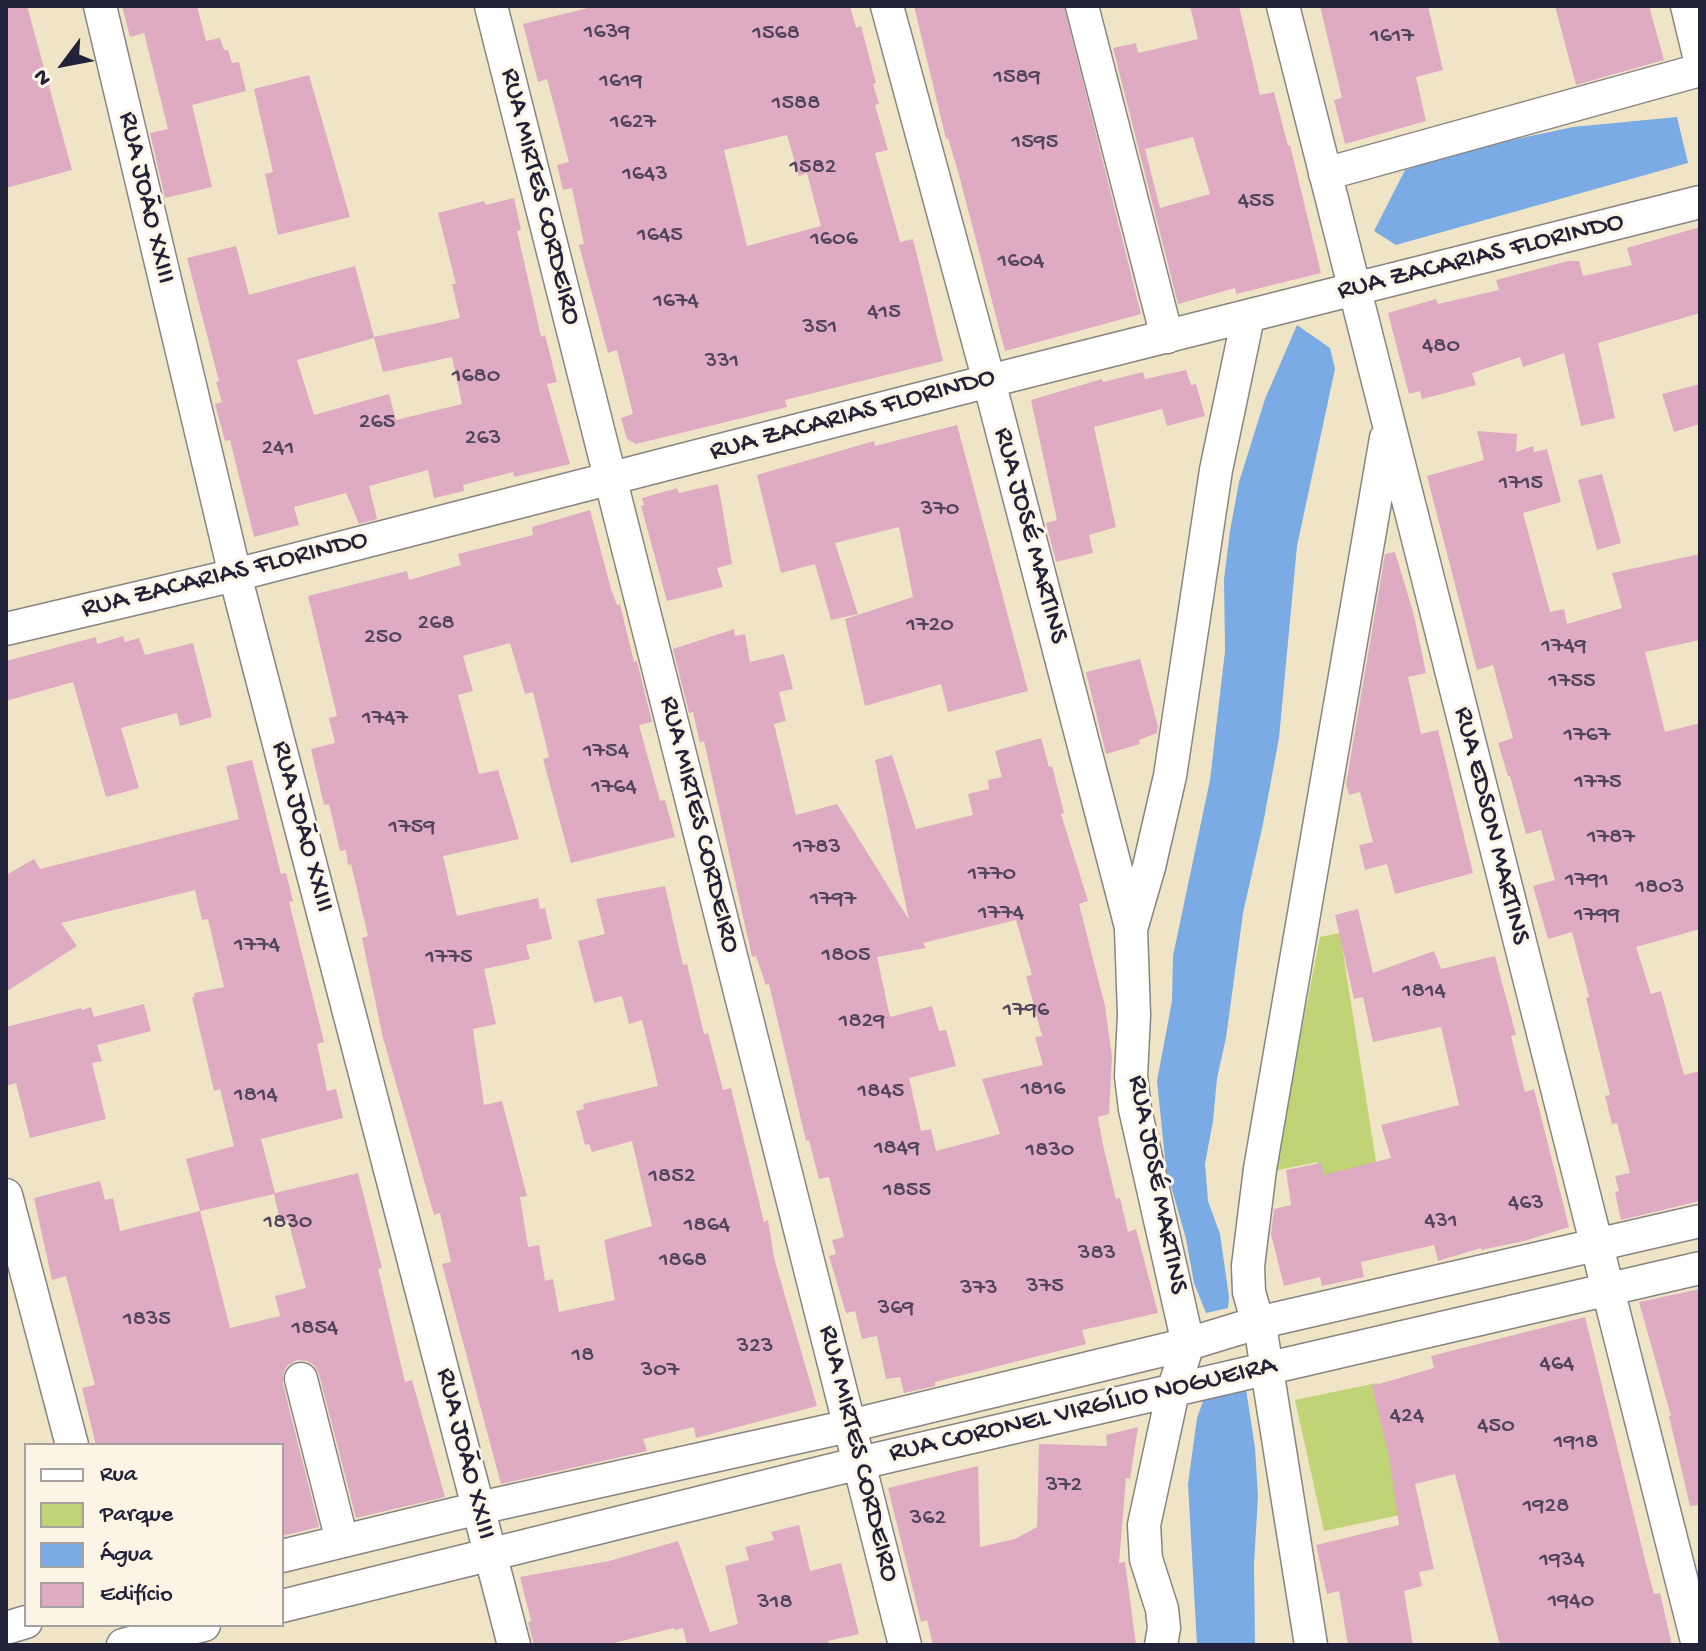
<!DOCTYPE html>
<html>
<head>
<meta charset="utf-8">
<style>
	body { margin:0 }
	#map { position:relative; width:1706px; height:1651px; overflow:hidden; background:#efe5c6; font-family:"Gochi Hand",sans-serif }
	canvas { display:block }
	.frame { position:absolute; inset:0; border:8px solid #22223b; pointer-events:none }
	.legend { position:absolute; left:24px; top:1443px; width:260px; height:184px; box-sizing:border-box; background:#fcf5e5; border:2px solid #a5a1a1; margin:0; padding:10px 14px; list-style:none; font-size:24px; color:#22223b }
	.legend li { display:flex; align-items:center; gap:16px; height:40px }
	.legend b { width:40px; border:2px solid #a5a1a1 }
	.north { position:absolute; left:24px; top:24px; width:80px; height:80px; -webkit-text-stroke:6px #fcf5e5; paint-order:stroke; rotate:238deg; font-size:22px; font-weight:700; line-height:32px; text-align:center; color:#22223b }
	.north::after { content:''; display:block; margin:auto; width:28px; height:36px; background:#22223b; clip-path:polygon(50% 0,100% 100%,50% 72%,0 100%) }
</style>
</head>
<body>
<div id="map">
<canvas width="1706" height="1651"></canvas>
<div class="frame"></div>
<ul class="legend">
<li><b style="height:10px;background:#fff"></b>Rua</li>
<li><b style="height:22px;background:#c0d376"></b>Parque</li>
<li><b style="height:22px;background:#7aabe5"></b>Água</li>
<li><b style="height:22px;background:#deabc3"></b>Edifício</li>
</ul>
<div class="north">N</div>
</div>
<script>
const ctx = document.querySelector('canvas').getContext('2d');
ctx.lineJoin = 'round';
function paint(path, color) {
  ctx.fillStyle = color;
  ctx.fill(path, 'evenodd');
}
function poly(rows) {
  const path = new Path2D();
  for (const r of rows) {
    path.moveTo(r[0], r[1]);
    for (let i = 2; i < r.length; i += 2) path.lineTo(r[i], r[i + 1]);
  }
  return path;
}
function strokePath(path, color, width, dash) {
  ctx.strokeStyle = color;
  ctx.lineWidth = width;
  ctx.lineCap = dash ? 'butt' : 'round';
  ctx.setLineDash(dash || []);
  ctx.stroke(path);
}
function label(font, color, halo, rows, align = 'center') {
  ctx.font = font + ' "Gochi Hand",sans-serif';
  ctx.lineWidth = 6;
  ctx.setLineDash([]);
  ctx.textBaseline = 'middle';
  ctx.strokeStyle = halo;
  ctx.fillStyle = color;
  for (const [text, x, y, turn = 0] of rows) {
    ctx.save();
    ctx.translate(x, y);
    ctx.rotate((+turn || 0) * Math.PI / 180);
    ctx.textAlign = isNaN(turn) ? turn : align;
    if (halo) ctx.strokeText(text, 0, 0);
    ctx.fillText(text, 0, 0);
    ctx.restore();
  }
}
const green = poly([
	[1340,933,1381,1193,1327,1201,1317,1162,1274,1171,1320,937],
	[1377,1383,1405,1514,1324,1531,1295,1400]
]);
const water = poly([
	[1677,117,1688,163,1396,245,1374,231,1405,170,1474,148,1573,127],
	[1297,325,1330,348,1335,369,1297,546,1279,738,1263,824,1243,913,1226,1038,1217,1078,1213,1121,1205,1164,1208,1201,1220,1234,1229,1297,1228,1308,1206,1313,1194,1283,1186,1239,1166,1168,1157,1081,1172,1001,1173,956,1210,780,1225,651,1224,579,1230,531,1239,482,1265,399],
	[1245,1382,1255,1448,1258,1496,1254,1564,1255,1645,1197,1645,1188,1484,1197,1418,1206,1393]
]);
const building = poly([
	[6,6,27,6,72,170,6,188],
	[122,6,197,6,206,41,220,38,224,50,228,50,232,63,239,62,246,91,192,105,212,187,165,198,150,133,168,129,144,33,130,37],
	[596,6,850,6,856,28,861,26,876,83,873,84,879,104,875,105,888,150,875,153,900,242,913,239,943,361,785,400,787,407,636,444,627,439,621,418,633,414,617,350,608,353,579,245,584,244,572,188,563,190,557,165,569,162,547,79,538,82,523,24],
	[787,135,799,176,807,173,821,226,747,246,724,150],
	[914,6,1064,6,1141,314,1005,351,959,175,948,138,946,139],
	[1190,6,1239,6,1260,95,1274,92,1288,146,1290,145,1321,273,1236,294,1235,288,1178,304,1113,48,1136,43,1138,53,1198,39],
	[1193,137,1210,194,1160,208,1145,149],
	[1320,6,1428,6,1443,70,1416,77,1426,121,1345,144,1334,100,1342,98],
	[1555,6,1649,6,1664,60,1576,85],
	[309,75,350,217,278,235,265,174,273,172,254,89],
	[514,198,521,230,517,231,533,301,541,337,545,335,557,382,547,384,570,464,514,477,513,472,463,485,464,491,434,498,428,470,369,486,377,519,359,524,346,493,294,507,299,525,254,537,230,440,225,441,215,404,222,402,216,382,219,381,187,258,236,246,249,295,355,266,374,337,460,318,452,284,456,284,438,213,484,201,486,205],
	[374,338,383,372,452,357,462,404,396,420,389,394,314,415,297,360],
	[1700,227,1700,313,1598,343,1615,418,1581,426,1564,353,1523,367,1520,357,1472,373,1476,385,1422,399,1420,391,1409,394,1388,313,1436,299,1438,304,1499,290,1496,280,1568,261,1579,261,1583,276,1632,265,1627,248],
	[1186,370,1191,385,1196,384,1205,416,1167,426,1162,409,1094,427,1116,527,1089,535,1093,553,1056,562,1046,523,1057,520,1031,400,1102,379,1103,382,1143,372,1145,379],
	[1700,384,1700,424,1674,432,1662,394],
	[957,425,1028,691,948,712,941,684,865,706,845,619,913,597,899,527,835,543,858,614,831,620,815,564,781,573,757,475,874,441,875,446],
	[1477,431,1517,434,1516,452,1533,446,1534,452,1547,449,1561,502,1523,513,1550,612,1564,609,1567,624,1622,608,1612,573,1700,554,1700,640,1645,652,1665,732,1700,723,1700,929,1636,947,1651,994,1661,991,1684,1075,1700,1071,1700,1201,1621,1220,1615,1192,1619,1191,1615,1176,1630,1173,1617,1123,1612,1124,1605,1096,1610,1095,1586,998,1589,997,1572,932,1548,939,1533,886,1555,880,1541,830,1526,834,1510,776,1508,776,1498,743,1513,738,1493,665,1477,670,1427,476,1484,460],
	[1602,474,1621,543,1597,550,1578,480],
	[718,484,732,564,717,568,723,587,667,601,641,506,644,505,642,498,677,488,679,493],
	[590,510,611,589,617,605,620,604,634,662,637,661,652,722,639,725,660,801,665,800,675,837,571,863,543,759,549,757,533,692,525,694,510,643,463,656,473,691,458,695,479,774,498,770,519,839,443,856,457,916,538,898,540,909,545,908,552,939,526,945,530,959,484,969,496,1024,473,1029,484,1105,502,1101,527,1196,520,1197,528,1247,539,1245,545,1281,553,1279,559,1312,615,1300,604,1240,652,1226,632,1141,592,1152,589,1144,585,1145,576,1111,584,1109,583,1104,658,1086,642,1020,629,1024,622,996,594,1003,578,941,605,934,596,899,665,886,683,965,687,964,704,1034,708,1033,723,1090,731,1088,764,1222,768,1220,774,1258,817,1406,696,1438,694,1427,643,1439,647,1451,501,1484,442,1264,451,1262,440,1213,434,1215,383,1038,362,938,368,936,351,864,348,865,346,850,340,851,329,804,324,805,311,749,335,743,329,718,337,716,308,596,407,571,409,580,461,565,458,554,533,535,532,527],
	[1395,552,1414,615,1426,673,1408,677,1421,734,1438,730,1473,873,1395,894,1387,864,1365,870,1359,845,1373,842,1360,792,1349,795,1346,784,1385,554],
	[734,629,735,636,745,634,750,662,784,654,793,689,779,692,786,721,774,724,796,815,837,804,909,920,875,760,892,755,916,829,973,815,968,794,989,789,988,780,1002,777,995,751,1041,738,1049,767,1052,766,1064,813,1061,814,1088,901,1079,904,1105,1006,1112,1057,1109,1114,1098,1117,1103,1145,1116,1199,1120,1198,1128,1232,1136,1229,1158,1313,1082,1330,1086,1344,935,1382,935,1386,904,1393,900,1377,886,1379,877,1336,862,1339,855,1311,846,1313,829,1256,836,1254,832,1240,844,1237,829,1177,819,1179,809,1140,806,1141,769,984,766,985,756,956,752,957,704,741,700,743,693,712,689,713,673,649],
	[1016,920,1032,975,1026,976,1042,1036,1035,1037,1043,1065,982,1079,1000,1134,936,1151,931,1129,921,1131,909,1078,956,1066,946,1030,939,1031,932,1006,890,1017,877,957,926,948,923,943],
	[123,636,125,642,139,638,145,655,193,643,212,717,180,726,177,713,121,728,139,788,106,797,73,682,6,701,6,661,96,637,97,644],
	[1140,659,1158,726,1157,733,1139,740,1140,744,1106,754,1086,672],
	[252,760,281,874,286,873,293,901,289,902,324,1042,317,1044,327,1091,336,1089,343,1118,261,1139,275,1193,358,1173,382,1268,378,1269,405,1382,412,1380,445,1497,356,1518,319,1374,314,1365,307,1361,297,1360,287,1366,283,1375,283,1384,319,1527,282,1536,282,1445,96,1445,82,1388,95,1385,66,1276,52,1280,34,1198,100,1181,105,1200,113,1198,120,1231,200,1211,186,1159,234,1146,220,1089,214,1091,192,997,194,997,194,993,224,987,208,919,202,920,195,890,61,923,77,946,6,992,6,875,34,859,40,869,239,819,226,766],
	[274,1194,280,1221,288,1220,306,1288,275,1296,280,1316,230,1328,200,1211],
	[1358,909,1373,973,1434,951,1441,969,1495,956,1516,1035,1511,1036,1525,1092,1534,1089,1569,1227,1524,1241,1481,1250,1481,1248,1438,1261,1434,1245,1361,1262,1364,1277,1322,1286,1320,1277,1284,1286,1271,1234,1274,1209,1291,1205,1286,1170,1321,1163,1324,1175,1391,1158,1381,1125,1459,1105,1441,1027,1373,1042,1363,997,1354,999,1335,915],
	[144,1004,151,1031,97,1045,102,1061,92,1063,106,1119,30,1138,16,1083,6,1086,6,1027,81,1008,82,1010,91,1007,94,1017],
	[1700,1289,1700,1505,1690,1506,1669,1416,1671,1416,1639,1302],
	[1585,1317,1647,1568,1654,1594,1660,1593,1672,1645,1500,1645,1455,1474,1415,1484,1434,1569,1419,1572,1422,1586,1404,1591,1413,1645,1348,1645,1339,1591,1327,1594,1316,1545,1399,1525,1389,1456,1372,1386,1434,1368,1431,1356],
	[1138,1427,1130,1479,1126,1478,1119,1563,1125,1562,1136,1645,933,1645,927,1620,921,1622,888,1488,978,1466,980,1547,1015,1539,1037,1527,1039,1444,1107,1446,1106,1435],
	[799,1525,810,1571,841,1563,859,1634,828,1641,829,1645,687,1645,683,1628,675,1630,674,1628,606,1645,534,1645,528,1622,531,1621,520,1577,609,1561,678,1541,710,1632,738,1624,725,1566,749,1560,745,1547,774,1540,771,1532]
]);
const minor = poly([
	[100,6,235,575,514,1645],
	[491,6,905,1645],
	[887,6,989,381,1131,927],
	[1082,6,1167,337],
	[1283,6,1698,1645],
	[1687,6,1700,60],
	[1325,174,1700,70],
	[6,629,235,575,989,381,1700,202],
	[6,1195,72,1445],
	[301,1379,342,1541],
	[282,1556,479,1508,849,1426,1188,1344,1257,1323,1700,1221],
	[282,1606,860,1463,1700,1268],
	[6,1628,26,1622],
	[123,1645,204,1625],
	[1161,1645,1164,1628,1162,1609,1146,1559,1144,1525,1173,1391,1188,1344,1135,1109,1131,1076,1134,1015,1131,929,1149,867,1170,776,1216,470,1248,317],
	[1311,1645,1262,1338,1249,1292,1248,1266,1260,1169,1386,438]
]);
const numberNames = [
	["1639",607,33],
	["1568",776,34],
	["1617",1392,37],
	["1589",1017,78],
	["1619",621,82],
	["1588",796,104],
	["1627",633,123],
	["1595",1035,143],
	["1582",813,168],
	["1643",645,175],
	["455",1256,202],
	["1645",660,236],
	["1606",834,240],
	["1604",1021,262],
	["1674",676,302],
	["415",884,313],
	["351",820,328],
	["480",1441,347],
	["331",722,362],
	["1680",476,377],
	["265",377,423],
	["263",483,439],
	["241",278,449],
	["1715",1521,484],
	["370",940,510],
	["268",436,624],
	["1720",930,626],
	["250",383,638],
	["1749",1564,647],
	["1755",1572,682],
	["1747",385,719],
	["1767",1587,736],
	["1754",606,752],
	["1775",1598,783],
	["1764",614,788],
	["1759",412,828],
	["1787",1611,838],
	["1783",817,848],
	["1770",992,875],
	["1791",1587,881],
	["1803",1660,888],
	["1797",833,900],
	["1774",1001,914],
	["1799",1597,916],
	["1774",257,946],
	["1805",846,956],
	["1775",449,958],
	["1814",1424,992],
	["1796",1026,1011],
	["1829",862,1022],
	["1816",1043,1090],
	["1845",881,1092],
	["1814",256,1096],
	["1849",897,1149],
	["1830",1050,1151],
	["1852",672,1177],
	["1855",907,1191],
	["463",1526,1204],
	["431",1441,1222],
	["1830",288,1223],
	["1864",707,1226],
	["383",1097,1254],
	["1868",683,1261],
	["375",1045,1287],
	["373",979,1289],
	["369",896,1309],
	["1835",147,1320],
	["1854",315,1329],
	["323",755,1347],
	["18",583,1356],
	["464",1557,1365],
	["307",660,1371],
	["424",1407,1417],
	["450",1496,1427],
	["1918",1576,1443],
	["372",1064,1486],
	["1928",1546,1507],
	["362",928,1519],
	["1934",1562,1561],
	["1940",1571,1602],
	["318",775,1603]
];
const streetNames = [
	["RUA MIRTES CORDEIRO",539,197,76],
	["RUA JOÃO XXIII",145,198,77],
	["RUA ZACARIAS FLORINDO",1481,258,-14],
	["RUA ZACARIAS FLORINDO",853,416,-15],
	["RUA JOSÉ MARTINS",1029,536,75],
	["RUA ZACARIAS FLORINDO",225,576,-14],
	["RUA MIRTES CORDEIRO",698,825,76],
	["RUA EDSON MARTINS",1490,826,76],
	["RUA JOÃO XXIII",301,827,75],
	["RUA JOSÉ MARTINS",1156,1185,79],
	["RUA CORONEL VIRGÍLIO NOGUEIRA",1083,1411,-13],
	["RUA JOÃO XXIII",464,1454,76],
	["RUA MIRTES CORDEIRO",857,1454,76]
];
paint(green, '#c0d376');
paint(water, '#7aabe5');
paint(building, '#deabc3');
strokePath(minor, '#888480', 35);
strokePath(minor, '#fff', 32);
label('24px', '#51445d', null, numberNames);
label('28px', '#22223b', '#fcf5e5', streetNames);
</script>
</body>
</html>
